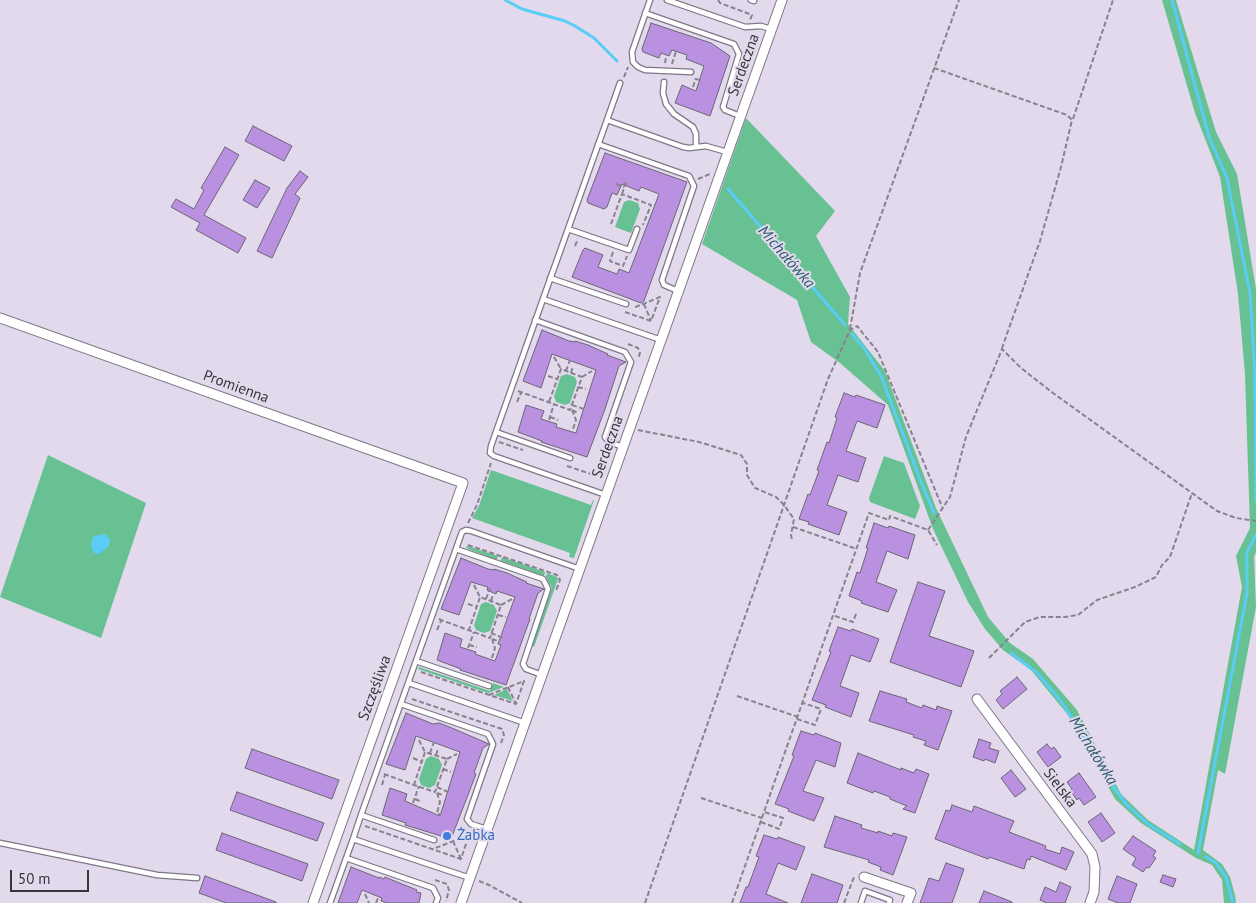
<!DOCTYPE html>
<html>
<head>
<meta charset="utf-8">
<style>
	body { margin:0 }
	#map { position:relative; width:1256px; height:903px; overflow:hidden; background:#e2daec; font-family:"PT Sans",sans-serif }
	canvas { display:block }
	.scale { position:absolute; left:10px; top:870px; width:79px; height:22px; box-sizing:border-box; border:2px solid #37343b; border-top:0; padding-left:6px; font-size:15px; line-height:18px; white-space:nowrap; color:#37343b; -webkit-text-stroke:4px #e2daec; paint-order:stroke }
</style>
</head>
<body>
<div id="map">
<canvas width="1256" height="903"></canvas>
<div class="scale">50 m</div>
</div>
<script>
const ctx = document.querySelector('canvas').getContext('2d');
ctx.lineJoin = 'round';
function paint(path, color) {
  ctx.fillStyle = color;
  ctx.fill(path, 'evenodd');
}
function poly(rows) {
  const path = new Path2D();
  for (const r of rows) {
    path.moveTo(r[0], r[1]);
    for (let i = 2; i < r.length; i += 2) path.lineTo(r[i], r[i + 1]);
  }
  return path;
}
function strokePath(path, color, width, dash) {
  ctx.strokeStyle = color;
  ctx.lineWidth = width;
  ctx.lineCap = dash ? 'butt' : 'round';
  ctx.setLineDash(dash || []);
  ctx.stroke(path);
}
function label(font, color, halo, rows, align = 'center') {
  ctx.font = font + ' "PT Sans",sans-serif';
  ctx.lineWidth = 4;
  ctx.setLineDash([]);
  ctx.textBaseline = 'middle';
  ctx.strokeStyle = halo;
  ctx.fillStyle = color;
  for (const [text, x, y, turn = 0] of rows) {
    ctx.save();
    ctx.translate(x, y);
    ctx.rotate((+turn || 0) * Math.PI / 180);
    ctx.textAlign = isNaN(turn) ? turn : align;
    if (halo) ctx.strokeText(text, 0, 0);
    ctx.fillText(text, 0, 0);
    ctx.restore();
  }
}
const green = poly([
	[1162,0,1176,0,1216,132,1237,174,1256,289,1256,552,1254,557,1256,607,1225,774,1218,770,1203,850,1222,864,1230,877,1235,895,1236,903,1224,903,1222,880,1212,865,1196,858,1141,823,1115,799,1068,715,1031,670,1003,650,985,629,968,602,933,529,888,405,840,363,811,342,797,300,702,244,746,118,835,211,816,236,850,297,848,324,885,371,936,508,988,617,1010,643,1033,659,1077,710,1121,794,1148,820,1194,850,1242,587,1236,556,1250,528,1245,374,1238,294,1220,177,1195,113],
	[629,200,638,203,640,209,631,233,615,227,624,202],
	[567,374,575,377,577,382,570,403,565,405,556,402,554,396,561,376],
	[48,455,146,503,101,638,0,597],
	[884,456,904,463,920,506,915,519,870,502,869,498],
	[491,470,591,505,593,500,594,500,574,558,569,557,570,553,472,518,479,506],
	[468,546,498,556,497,560,468,549,466,547],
	[502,557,545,572,544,576,501,561],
	[547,573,557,577,558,579,534,647,532,646,552,588,546,577],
	[486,602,494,605,497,611,490,631,484,633,476,630,474,625,481,604],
	[419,667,490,691,493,683,504,687,488,693,418,669],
	[507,689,513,701,494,695],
	[431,756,439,759,442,765,435,785,429,788,421,785,419,779,426,759]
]);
const water = poly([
	[105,534,110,539,109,546,99,554,94,553,91,547,92,539,95,536]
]);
const stream = poly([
	[505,0,522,9,565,21,575,26,594,38,617,61],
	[1172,0,1209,137,1227,178,1250,293,1255,376,1256,501],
	[728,189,845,325],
	[852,334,864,348,881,376,921,482,934,513],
	[1011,653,1037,673,1060,700,1080,730,1106,777,1126,804,1148,824,1180,844],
	[1198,853,1247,593,1247,552,1256,535],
	[1206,857,1216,863,1226,877,1233,903]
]);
const building = poly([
	[651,23,711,43,730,56,710,116,675,103,682,85,696,91,704,66,686,59,687,55,672,50,669,56,661,53,659,58,643,52,642,49,651,23],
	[253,126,292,146,284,161,245,141,253,126],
	[225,147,239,155,204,215,246,238,238,253,196,230,200,223,171,207,176,199,194,209,204,190,201,188,225,147],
	[605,153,687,182,644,301,641,303,572,277,583,250,585,248,603,255,598,267,617,274,619,269,629,273,659,194,641,187,639,191,622,184,617,195,612,193,607,207,604,209,588,203,587,200,605,153],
	[300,171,308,177,295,194,300,198,272,258,257,251,287,188,300,171],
	[255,180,270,188,257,208,243,200,255,180],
	[542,330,569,341,575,342,575,341,588,345,608,354,607,355,626,362,619,366,605,409,587,457,541,442,542,441,518,432,526,405,544,411,541,419,557,424,556,427,576,433,596,370,552,354,541,388,523,381,542,330],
	[844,393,855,397,856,395,885,405,877,428,857,421,846,451,866,458,858,482,838,475,827,505,847,512,839,535,808,524,809,522,799,519,808,494,810,495,819,471,817,470,827,442,829,443,837,418,835,417,844,393],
	[874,523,888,528,889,526,915,535,908,559,887,551,876,582,897,590,888,612,861,603,862,601,849,596,857,572,860,573,868,548,866,548,874,523],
	[461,558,488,569,494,570,494,569,507,573,527,582,526,583,544,589,538,593,529,619,530,619,506,685,460,670,461,669,437,660,445,633,462,639,460,647,476,652,475,654,495,661,501,645,498,644,515,597,497,591,496,594,487,590,488,587,471,582,459,615,441,609,461,558],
	[918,582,945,591,929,636,974,651,961,687,890,662,918,582],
	[838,627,851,631,852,629,879,639,870,662,851,655,840,686,859,693,851,717,825,707,826,705,812,700,831,652,829,651,838,627],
	[1017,677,1027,689,1003,709,996,700,1002,694,1000,691,1017,677],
	[880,691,907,699,906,702,922,708,923,705,936,710,937,706,952,711,938,750,924,745,926,741,913,737,914,735,869,721,880,691],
	[406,713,433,724,439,723,452,728,489,744,483,748,474,773,476,774,451,839,405,825,406,823,382,815,390,788,407,794,405,801,440,816,460,752,416,736,405,770,386,764,406,713],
	[801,731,814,735,815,733,841,743,835,767,816,760,803,791,824,798,814,821,788,811,789,809,775,804,794,756,792,755,801,731],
	[979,739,991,743,989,748,999,751,995,763,985,759,984,761,973,757,979,739],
	[1047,744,1051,749,1054,747,1061,757,1048,767,1037,752,1047,744],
	[252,749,339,780,332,799,245,768,252,749],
	[858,753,901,770,901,768,914,773,916,769,929,774,915,813,903,809,907,806,890,799,890,797,874,791,873,793,847,783,858,753],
	[1011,770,1026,789,1015,797,1001,778,1011,770],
	[1079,773,1096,797,1084,805,1079,798,1077,800,1070,790,1072,789,1067,782,1079,773],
	[237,792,324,823,317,841,230,810,237,792],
	[952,805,972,812,974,806,1014,821,1009,832,1046,846,1045,849,1060,854,1062,847,1074,852,1066,870,1031,856,1030,860,1027,859,1024,869,989,857,988,859,935,839,946,810,950,811,952,805],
	[1101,813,1115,833,1102,842,1088,822,1101,813],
	[835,816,862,825,861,828,878,833,878,831,892,836,893,833,907,837,893,875,880,870,881,867,868,862,869,860,824,847,835,816],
	[222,833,308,864,302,881,216,850,222,833],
	[764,835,777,839,778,837,805,847,796,870,778,863,766,894,788,903,740,903,746,887,748,887,759,857,756,856,764,835],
	[1133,836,1156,851,1153,856,1156,858,1149,868,1147,867,1143,872,1132,865,1136,858,1123,849,1133,836],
	[946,863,964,869,952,903,920,903,929,878,939,881,946,863],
	[351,867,379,878,379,877,384,879,385,877,397,882,417,890,416,892,421,893,419,903,388,903,381,901,382,898,362,890,357,903,338,903,351,867],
	[812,874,843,885,837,903,801,903,812,874],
	[1163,875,1176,879,1173,887,1160,882,1163,875],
	[205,876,276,902,276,903,226,903,199,893,205,876],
	[1117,876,1137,884,1130,903,1118,903,1108,899,1117,876],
	[1060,882,1071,887,1065,903,1047,903,1040,900,1045,887,1056,892,1060,882],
	[984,891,1012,902,1012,903,979,903,984,891]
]);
const path = poly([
	[718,0,720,3,752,15,750,20],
	[665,63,666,57],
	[672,64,676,51],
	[934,68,1067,115,1072,120,1061,167,1040,241,1002,348],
	[624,77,628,67],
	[696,79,703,81],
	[693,87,696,78],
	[1073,119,1113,0],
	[698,179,710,174],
	[616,184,624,187],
	[622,194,626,182],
	[611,224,622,194,651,205,643,225],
	[575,246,578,239],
	[613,252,610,261,623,266,627,256],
	[644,304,651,321],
	[625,312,651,321,660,297,633,308],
	[850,329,860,273,959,0],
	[628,344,638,348,640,353,638,359],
	[554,357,561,369],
	[566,371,570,360],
	[571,373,573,366],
	[548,376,557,379],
	[582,377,592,371],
	[578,387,586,389],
	[518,391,570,410,582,377,561,369,549,402],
	[517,402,521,393],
	[572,405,584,409],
	[572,410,576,420,573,429],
	[572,410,578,413],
	[550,417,558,420],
	[549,420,554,404],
	[638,430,699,442,741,455,747,464,747,475,755,488,776,497,784,505,794,519,791,535,792,540],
	[499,442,523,450],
	[567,466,597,476,606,448],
	[468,523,477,505,491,463],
	[793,527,857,549],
	[928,530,950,497,966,437,1002,349,1021,368,1053,393,1217,511,1236,518,1256,521],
	[468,545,557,575,560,580,556,591],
	[474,585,480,597],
	[486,599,490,588],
	[491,601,493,594],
	[468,604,477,607],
	[501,605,512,599],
	[498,615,506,617],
	[835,616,853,622,856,614],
	[439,619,441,620,490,638,501,605,480,597,469,630],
	[437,630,441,621],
	[491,633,503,638],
	[492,639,495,648,492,658],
	[492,639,498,641],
	[469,645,477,647],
	[468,648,474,632],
	[989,658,1025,622,1040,617,1065,617,1078,615,1097,600,1135,587,1156,577,1162,565,1170,557,1192,493],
	[421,672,516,704,524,681,489,695],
	[508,687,516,704],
	[737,696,798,717],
	[412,699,502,729,504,735,501,743],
	[797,719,815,725,821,709,803,703],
	[419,740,425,752],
	[430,753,434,742],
	[436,755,438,749],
	[413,758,422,762],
	[447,759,457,754],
	[443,769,451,772],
	[384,774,414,785,435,792,447,759,425,752,414,785],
	[382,785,385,775],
	[437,787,448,792],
	[437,793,440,802,437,813,441,815],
	[437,793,443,795],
	[701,798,762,818],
	[415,799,422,802],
	[413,803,419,786],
	[761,822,779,829,783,818,764,812],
	[365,826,461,859,469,835,433,849],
	[453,841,461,859],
	[435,880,447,884,449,890,446,901],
	[479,881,489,885,522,903],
	[365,894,369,903],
	[376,903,379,896],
	[645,903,828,379,850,330,857,326,878,352,943,509],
	[732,903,869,513,889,520,890,516,928,530,937,545],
	[844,903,854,877]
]);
const lane = poly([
	[650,0,632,52,633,62,638,67,645,70,691,72],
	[667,0,745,27,761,26,771,29],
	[751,0,754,1],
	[645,13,734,44,739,54,723,107,725,110,740,116],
	[664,82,663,93,666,104,674,114,693,127,696,134,696,147],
	[607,120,620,83],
	[598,144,689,176,694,186,662,280,664,285,678,291],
	[568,229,629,250,637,229],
	[550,278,626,304],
	[543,299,491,446,490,453,494,456,606,495],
	[535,320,625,352,631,362,605,437,609,442,623,447],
	[661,340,543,299,607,120,683,147,689,148,706,146,727,152],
	[496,432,570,458],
	[456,549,543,579,548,589,523,664,526,669,542,675],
	[416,661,489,686],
	[409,683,525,723],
	[401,704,488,734,493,744,467,819,471,824,487,829],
	[361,815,434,840],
	[0,843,157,875,197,878],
	[346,858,433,888,438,898,436,903],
	[470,878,353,839,361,815,462,532,466,530,471,531,580,569],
	[330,903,353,839],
	[861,903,865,891,890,900,889,903]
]);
const street = poly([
	[0,318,463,483,313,903],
	[977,699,1092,854,1095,867,1094,892,1090,903],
	[864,877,911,893,907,903],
	[461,903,782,0]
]);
const markers = [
	[447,836,5,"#3f7fe0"]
];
const streetNames = [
	["Serdeczna",744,65,-70],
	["Promienna",236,387,20],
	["Serdeczna",608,447,-70],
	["Szczęśliwa",375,688,-70],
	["Sielska",1060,788,53]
];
const shopNames = [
	["Żabka",457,836]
];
const waterNames = [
	["Michałówka",786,257,49],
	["Michałówka",1093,751,58]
];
paint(green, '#67c192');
paint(water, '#59cdf6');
strokePath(stream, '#59cdf6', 3);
paint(building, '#b991e0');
strokePath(building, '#6c6575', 1);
strokePath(lane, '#7e7787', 7);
strokePath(street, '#7e7787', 11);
strokePath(path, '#88828e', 2, [5, 2.5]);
strokePath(lane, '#fff', 4.5);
strokePath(street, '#fff', 9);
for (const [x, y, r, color] of markers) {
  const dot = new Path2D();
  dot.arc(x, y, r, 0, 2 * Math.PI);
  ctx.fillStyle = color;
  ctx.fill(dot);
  strokePath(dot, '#e2daec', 2);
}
label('15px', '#37343b', '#e2daec', streetNames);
label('15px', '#366cbe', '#e2daec', shopNames, 'left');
label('italic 16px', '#2a5a6c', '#e2daec', waterNames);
</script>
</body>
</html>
